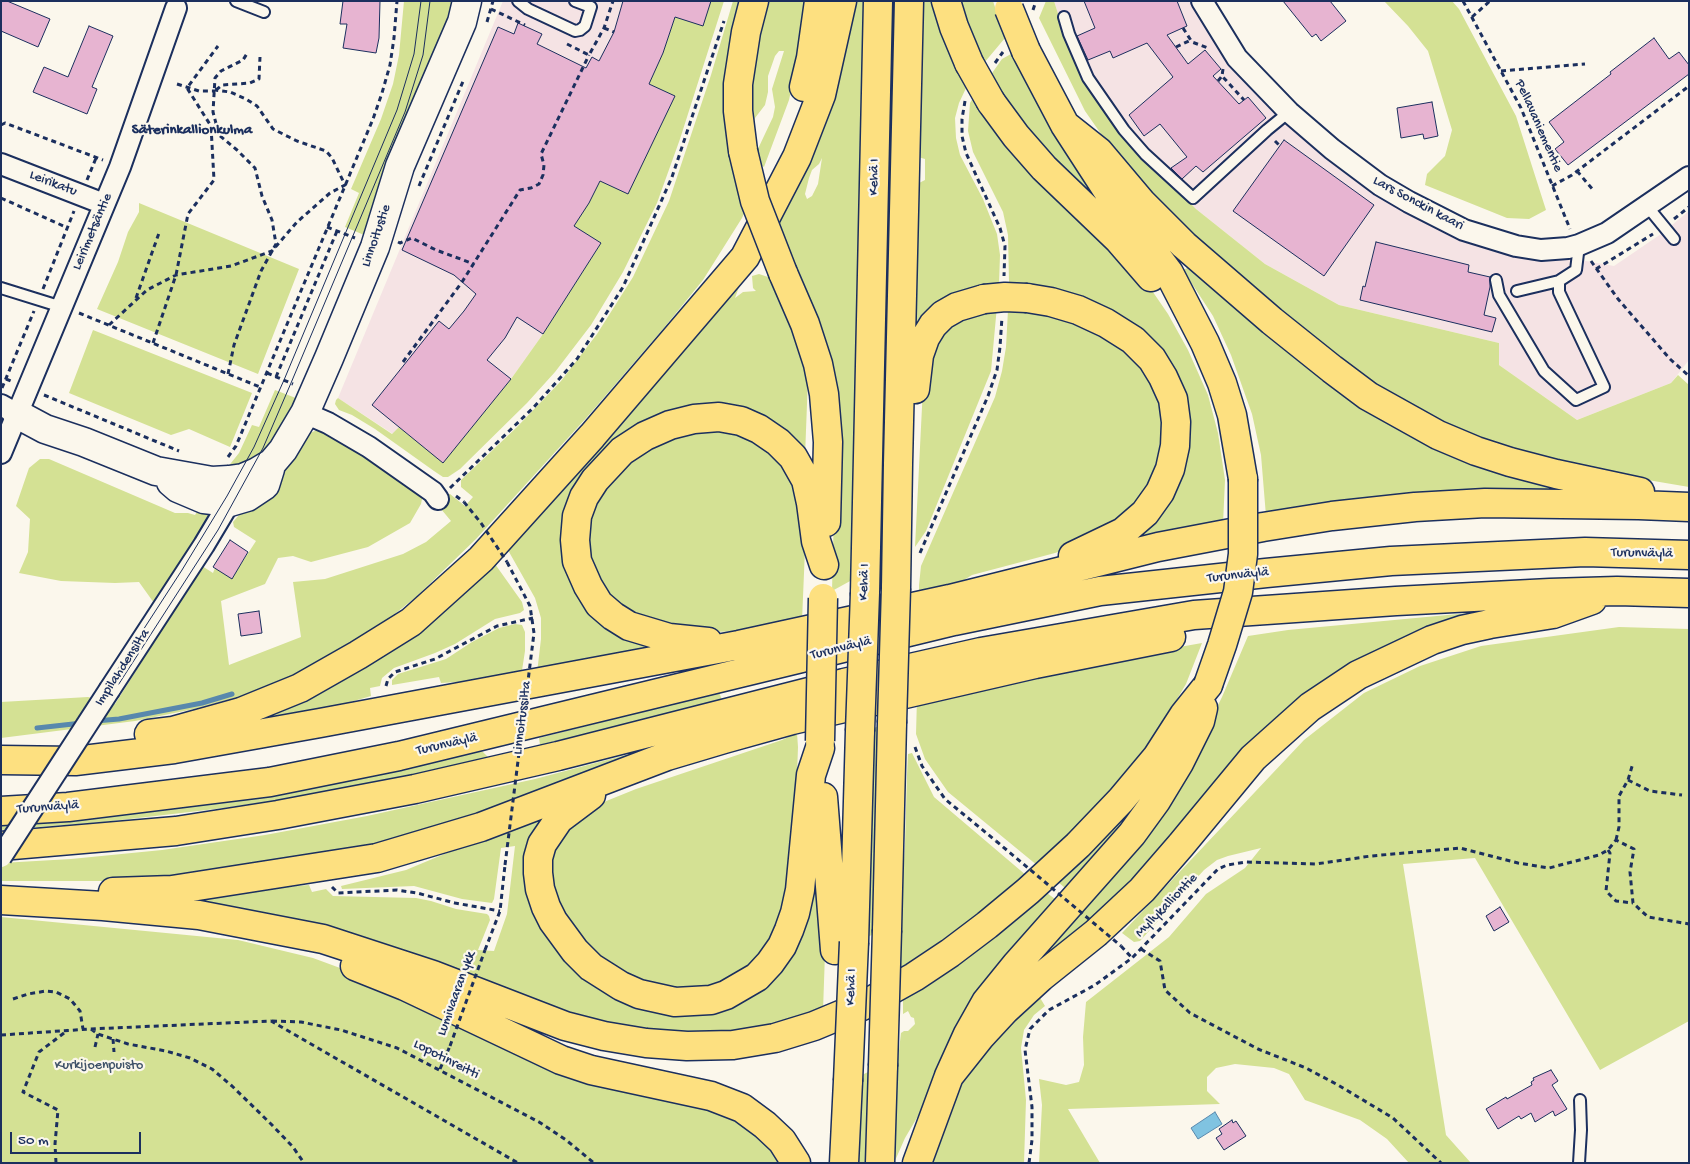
<!DOCTYPE html>
<html>
<head>
<meta charset="utf-8">
<style>
	body { margin:0 }
	#map { position:relative; width:1690px; height:1164px; overflow:hidden; background:#fbf7ec; font-family:"Gochi Hand",sans-serif }
	canvas { display:block }
	.frame { position:absolute; inset:0; border:2px solid #1b2f5e; pointer-events:none }
	.scale { position:absolute; left:10px; top:1132px; width:131px; height:22px; box-sizing:border-box; border:2px solid #1b2f5e; border-top:0; padding-left:6px; font-size:15px; line-height:18px; white-space:nowrap; color:#1b2f5e; -webkit-text-stroke:4px #fbf7ec; paint-order:stroke }
</style>
</head>
<body>
<div id="map">
<canvas width="1690" height="1164"></canvas>
<div class="frame"></div>
<div class="scale">50 m</div>
</div>
<script>
const ctx = document.querySelector('canvas').getContext('2d');
ctx.lineJoin = 'round';
function paint(path, color) {
  ctx.fillStyle = color;
  ctx.fill(path, 'evenodd');
}
function poly(rows) {
  const path = new Path2D();
  for (const r of rows) {
    path.moveTo(r[0], r[1]);
    for (let i = 2; i < r.length; i += 2) path.lineTo(r[i], r[i + 1]);
  }
  return path;
}
function strokePath(path, color, width, dash) {
  ctx.strokeStyle = color;
  ctx.lineWidth = width;
  ctx.lineCap = dash ? 'butt' : 'round';
  ctx.setLineDash(dash || []);
  ctx.stroke(path);
}
function label(font, color, halo, rows, align = 'center') {
  ctx.font = font + ' "Gochi Hand",sans-serif';
  ctx.lineWidth = 4.5;
  ctx.setLineDash([]);
  ctx.textBaseline = 'middle';
  ctx.strokeStyle = halo;
  ctx.fillStyle = color;
  for (const [text, x, y, turn = 0] of rows) {
    ctx.save();
    ctx.translate(x, y);
    ctx.rotate((+turn || 0) * Math.PI / 180);
    ctx.textAlign = isNaN(turn) ? turn : align;
    if (halo) ctx.strokeText(text, 0, 0);
    ctx.fillText(text, 0, 0);
    ctx.restore();
  }
}
const built = poly([
	[503,1,711,1,675,96,628,194,601,243,543,334,511,379,443,463,399,427,393,434,338,398],
	[1054,1,1195,1,1254,85,1297,133,1376,193,1558,256,1614,266,1661,234,1689,211,1689,360,1671,383,1577,420,1499,365,1499,343,1339,305,1265,264,1196,209,1121,134,1067,42]
]);
const green = poly([
	[404,1,454,1,369,237,345,227,359,193,351,189,381,119,393,84,399,55],
	[711,1,724,1,680,139,657,203,623,272,591,325,555,372,527,403,460,469,448,477,443,477,434,471,375,429,352,415,339,410,335,404,336,400,338,398,392,434,399,427,443,462,511,379,543,334,601,243,574,226,600,181,628,193,674,97,649,84,663,53,675,17],
	[733,1,744,1,746,209,742,218,703,280,663,329,588,416,476,539,416,597,377,628,290,679,256,692,194,709,135,721,1,738,1,702,88,697,115,704,202,566,213,573,215,568,232,578,256,541,234,527,233,522,244,509,278,481,303,436,317,430,330,427,423,494,421,504,410,523,368,547,311,562,293,556,278,558,265,584,221,601,229,665,301,637,293,582,325,579,403,554,426,542,451,521,441,509,446,494,450,494,465,506,473,497,461,487,461,480,517,427,561,381,597,334,633,277,669,201,711,75],
	[760,1,807,1,803,35,789,100,764,167,758,163,756,153,773,117,775,107,772,89,784,51,779,51,775,56,768,76,768,92,765,105,755,118,753,130,746,66],
	[850,1,864,1,852,580,832,591,835,468,774,221],
	[822,158,818,184,812,196,807,199,805,194,809,178,812,170,819,164],
	[923,1,936,1,967,86,959,103,955,118,956,138,960,155,983,199,997,234,1000,255,999,284,917,326,915,319,919,183,925,180,925,159,918,157],
	[955,1,993,1,1005,38,984,63],
	[1046,1,1054,1,1067,42,1121,134,1196,209,1265,264,1339,305,1499,343,1499,365,1577,420,1671,383,1678,375,1689,385,1689,487,1636,478,1546,459,1490,443,1435,419,1370,382,1335,357,1228,265,1170,213,1145,188,1106,141,1085,111,1039,18],
	[1384,1,1452,1,1459,9,1516,116,1546,210,1529,219,1507,218,1425,185,1427,174,1445,156,1452,130,1428,51,1408,26],
	[887,45,896,46,894,93,886,93],
	[1011,54,1045,119,1094,195,1077,184,1045,151,1014,115,990,76,1002,59],
	[974,96,1144,279,1168,314,1188,350,1208,395,1218,433,1225,480,1223,524,1124,543,1152,519,1179,384,1023,285,1009,282,1008,235,1003,212,973,152,968,131,970,103],
	[139,203,299,269,258,374,97,309,118,262,128,232,139,212],
	[758,247,761,258,739,287,735,298,743,292,756,291,753,288,752,276,759,274,771,278,783,306,808,377,805,457,753,415,610,449,570,568,668,646,537,673,541,639,541,618,535,598,504,543],
	[1194,265,1321,372,1589,492,1266,516,1261,455,1252,414,1231,355,1213,316,1183,270],
	[997,306,991,371,926,531,915,547,924,367,948,321],
	[1008,310,1068,314,1141,360,1168,420,1157,485,1099,538,1055,553,972,575,959,583,919,596,919,585,921,566,995,397,1002,371,1006,347],
	[93,330,252,393,230,447,189,429,171,435,69,393],
	[275,390,301,400,275,443,254,461,223,473,239,453,252,425,259,427],
	[709,424,748,434,784,464,798,496,805,549,802,621,746,631,710,632,679,630,629,613,593,580,585,530,605,479,648,444],
	[40,459,49,459,175,513,188,513,195,515,203,503,212,514,154,603,139,582,115,583,61,581,19,573,28,552,30,519,16,506,29,468],
	[490,557,522,602,524,610,520,613,495,619,455,644,435,653,394,668,382,678,380,686,370,688,371,696,347,703,258,720,274,711,349,676,405,638],
	[1490,611,1392,647,1117,897,1013,988,1192,758,1222,697,1248,636,1288,630],
	[515,624,522,625,525,632,525,651,521,677,477,682,457,682,441,683,439,677,392,685,392,680,398,674,446,659,472,642,499,628],
	[1619,627,1689,629,1689,1021,1600,1070,1475,858,1403,864,1446,1135,1471,1163,1409,1163,1387,1139,1360,1120,1305,1100,1289,1074,1274,1068,1235,1064,1216,1068,1207,1077,1207,1091,1220,1104,1068,1109,1100,1163,1039,1163,1042,1105,1039,1079,1066,1085,1079,1082,1084,1065,1083,1037,1086,1002,1169,937,1206,894,1245,868,1261,848,1228,856,1217,860,1204,870,1140,941,1134,942,1122,933,1304,740,1364,693,1420,666,1481,646],
	[1202,643,1186,684,1149,746,1123,781,1038,866,948,792,925,759,916,734,917,698,1061,668],
	[719,692,722,700,540,745,539,738],
	[879,726,874,934,865,938,873,728],
	[709,733,435,830,327,860,146,881,1,881,1,863,71,859,162,850,265,835,367,816,535,779],
	[797,733,798,747,795,831,789,913,759,966,696,995,644,986,598,961,561,915,547,864,557,836,589,808,636,789,782,740],
	[482,751,489,758,366,787,224,808,104,822,1,830,1,823,362,777],
	[912,753,934,797,1027,876,990,909,901,972,901,905,905,844,907,775,908,754],
	[1155,783,1070,892,1059,883,1103,839],
	[545,812,544,819,527,841,524,854,523,875,528,900,532,910,541,922,616,993,752,992,815,852,825,953,823,1011,782,1024,721,1032,685,1034,608,1027,341,931,295,919,192,899,261,889,309,885,312,892,326,889,333,896,416,898,431,901,456,909,487,914,489,916,490,920,478,950,494,951,507,914,515,846,501,848,494,899,492,903,462,899,414,886,342,889,341,886,406,870],
	[1047,893,1059,902,931,1094,905,1138,894,1163,898,1059,901,1033,904,1031,908,1031,915,1024,914,1018,911,1017,908,1011,903,1014,903,1000,968,957,1011,924],
	[1,917,238,940,313,958,736,1114,787,1163,1,1163],
	[1039,996,1045,1006,1034,1015,1024,1030,1021,1048,1026,1100,1024,1163,929,1163,960,1080,980,1050],
	[870,1071,868,1163,857,1163,862,1075]
]);
const water = poly([
	[1215,1112,1222,1124,1198,1139,1191,1128,1215,1112]
]);
const stream = poly([
	[95,721,119,719,202,703,232,694],
	[37,728,82,723]
]);
const building = poly([
	[1,1,7,1,50,19,38,47,1,31,1,1],
	[343,1,380,1,379,38,376,53,343,48,347,24,340,24,343,1],
	[623,1,711,1,703,26,675,17,663,53,649,84,675,96,628,194,600,181,589,203,574,226,601,243,543,334,517,317,505,338,487,360,511,379,443,463,372,405,439,321,449,329,464,311,476,294,454,275,402,250,498,27,514,34,518,23,542,34,537,44,586,68,592,57,599,61,614,32,623,1],
	[1084,1,1177,1,1187,26,1167,35,1188,64,1205,50,1221,69,1213,76,1239,104,1248,97,1266,118,1203,172,1196,166,1182,179,1171,168,1187,157,1160,124,1144,136,1129,115,1173,77,1147,43,1113,58,1110,51,1088,60,1077,36,1095,28,1084,1],
	[1283,1,1330,1,1346,21,1321,41,1316,34,1312,37,1283,1],
	[89,26,113,36,92,87,97,89,87,114,33,92,44,67,68,77,89,26],
	[1654,38,1669,59,1679,52,1689,65,1689,74,1568,165,1555,149,1564,142,1549,122,1611,74,1610,72,1654,38],
	[1432,102,1438,136,1424,139,1423,134,1401,138,1397,108,1432,102],
	[1284,140,1374,205,1324,276,1233,211,1284,140],
	[1376,242,1469,265,1468,272,1490,277,1490,287,1484,315,1496,318,1492,332,1360,300,1363,286,1365,287,1376,242],
	[230,540,248,552,232,579,213,567,230,540],
	[259,611,262,633,241,636,238,614,259,611],
	[1500,907,1509,922,1494,931,1486,916,1500,907],
	[1551,1070,1558,1081,1552,1085,1567,1109,1555,1116,1553,1111,1535,1122,1531,1113,1521,1119,1519,1116,1498,1129,1486,1109,1506,1097,1507,1099,1532,1085,1531,1082,1534,1080,1533,1078,1551,1070],
	[1232,1120,1233,1123,1236,1121,1246,1136,1224,1150,1216,1138,1222,1134,1219,1129,1232,1120]
]);
const path = poly([
	[1463,1,1521,108,1570,229],
	[491,9,525,25],
	[1033,10,1036,1],
	[1472,17,1490,1],
	[487,22,493,1],
	[604,28,614,32],
	[1183,28,1192,42,1208,48],
	[567,44,589,55,604,28,613,1],
	[1176,47,1191,40],
	[995,63,1003,52],
	[1223,69,1222,76,1244,100],
	[1501,71,1585,64],
	[1218,81,1222,76],
	[177,84,199,91,215,91],
	[216,90,222,85,250,83,259,79,260,57],
	[965,101,962,119,962,136,966,153,1000,228,1005,246,1004,276],
	[1,125,5,123,103,160],
	[1275,141,1280,146],
	[1577,171,1594,191],
	[87,180,96,158],
	[419,186,464,79],
	[1552,186,1572,175,1689,86],
	[1,198,68,228],
	[1674,219,1689,207],
	[327,227,355,238],
	[398,242,400,243,412,238,436,250,474,264],
	[1591,261,1618,299,1670,359,1689,376],
	[1596,269,1653,234],
	[43,289,74,211],
	[136,298,159,233],
	[79,313,260,387],
	[109,325,147,290,176,275,231,266,272,251,297,222,330,193,345,185,332,158,326,151,297,141,273,129,257,106,246,99,230,92,215,90],
	[153,343,176,275,188,214,214,180,211,126,187,88,218,46],
	[403,362,462,282,520,190,531,188,539,184,543,175,544,165,541,154,589,55],
	[267,373,293,384],
	[228,374,234,345,261,271,276,244,272,220,262,196,255,168,237,150,219,135,213,112,215,78,221,71,243,60,248,52],
	[276,377,337,231],
	[6,379,13,382],
	[2,388,34,311],
	[44,395,179,451],
	[228,457,236,446,373,119,382,93,390,65,394,38,397,1],
	[450,488,534,407,577,359,623,287,672,177,724,21],
	[456,496,464,502],
	[920,553,988,396,997,370,1000,347,1002,317],
	[507,562,530,606,534,633],
	[386,686,388,679,395,672,435,659,497,626,533,618],
	[915,747,922,766,945,799,996,841],
	[1628,780,1650,791,1682,795],
	[1616,840,1619,827,1619,796,1628,780,1633,763],
	[1608,850,1610,853,1606,891,1616,901,1633,903],
	[332,887,338,893,397,890,417,893,455,903,500,911],
	[1121,946,1132,958],
	[1141,949,1160,961,1165,990,1190,1013,1258,1049,1306,1068,1338,1085,1393,1118,1441,1163],
	[485,950,500,911,505,865],
	[13,999,28,994,46,991,56,992,70,999,80,1011,83,1029],
	[272,1021,301,1022,341,1030,397,1048,539,1122,566,1140,594,1163],
	[91,1029,98,1034,128,1044,166,1051,190,1058,212,1069,232,1086,271,1124,293,1147,304,1163],
	[1,1035,90,1029,271,1021,518,1163],
	[113,1039,114,1052],
	[95,1047,98,1034],
	[440,1069,450,1046],
	[56,1163,55,1144,58,1110,23,1092,39,1052,68,1030],
	[1029,1163,1032,1140,1032,1107,1025,1050,1030,1029,1049,1010,1095,985,1132,958,1218,869,1227,865,1246,862,1316,864,1371,856,1460,848,1518,863,1549,868,1599,855,1608,850,1616,840,1634,849,1630,872,1633,903,1648,917,1689,924]
]);
const lane = poly([
	[236,1,264,12],
	[518,1,528,9,575,31,580,30,585,26,591,7,575,1],
	[1064,17,1069,34,1088,78,1124,130,1145,154,1193,198,1267,130,1289,112],
	[1647,206,1674,239],
	[1496,280,1499,295,1544,371,1576,400,1604,387,1559,292,1559,281,1576,270,1579,245],
	[1,288,62,307],
	[1517,291,1559,281],
	[1579,1163,1581,1130,1580,1100]
]);
const street = poly([
	[1202,1,1237,58,1289,112,1332,149,1380,185,1409,202,1464,230,1516,246,1541,250,1568,248,1579,245,1607,233,1689,177],
	[1,164,104,204],
	[1,405,17,414],
	[305,413,328,423,369,447,433,492,438,499],
	[1,453,120,167,176,8],
	[110,689,204,545,235,493]
]);
const secondary = poly([
	[17,414,45,429,84,442,156,471,212,481,229,480,243,478,257,472,272,463,283,450,305,413,329,358,375,247,400,166,462,22,467,1],
	[171,482,178,488,204,499,230,502,247,497,265,485,270,469]
]);
const highway = poly([
	[946,1,954,27,969,63],
	[1026,51,1065,125,1111,196,1169,273,1205,343,1222,383,1232,415,1243,479],
	[804,87,811,58,819,1],
	[991,102,1016,136,1044,168,1119,240,1151,277],
	[1065,125,1099,152,1142,203,1184,245,1272,321,1332,369,1368,396,1438,435,1476,451,1510,462,1556,474,1640,492],
	[743,151,738,111,738,84,746,32,754,1],
	[783,273,805,324,818,364,824,394,828,442,826,522],
	[1027,298,1051,302,1078,310,1106,323,1133,340,1152,359,1163,377,1173,399,1176,422,1175,446,1170,469,1160,492,1145,513,1123,532,1073,556],
	[915,389,919,355,925,338,933,325,943,315,957,307,984,299],
	[896,588,898,464,909,1],
	[865,593,878,1],
	[708,642,669,638,629,626,613,616,599,604,588,586,577,561,575,540,577,516,584,497,595,480,622,451,645,436,670,425,694,419,719,417,741,421,759,429,778,442,793,457,806,480,811,503,816,541,824,565],
	[149,734,173,731,241,712,300,688,358,655,411,622,481,559,592,436,745,257,797,157,821,95,842,1],
	[1,760,75,761,174,749,320,723,739,645,950,599,1158,547,1263,527,1332,516,1415,507,1485,503,1639,505,1689,507],
	[591,795,559,819,542,844,538,858,538,873,540,889,546,907,553,921,575,951,591,967,621,986,639,994,675,1002,711,1000,726,995,757,977,770,963,782,946,789,930,795,913,800,890,811,775,820,748],
	[823,797,835,950],
	[1,811,68,807,270,782,399,756,954,621,1100,591,1266,573,1391,561,1585,552,1689,555],
	[1,846,176,831,278,815,415,789,558,756,844,683,981,652,1194,615,1396,601,1550,593,1617,591,1689,593],
	[113,892,172,890,377,858,481,827,667,756,724,739,792,720,1035,664,1171,637],
	[1,900,103,906,199,915,323,939,433,975,565,1026,604,1036,646,1043,687,1046,733,1045,775,1038,814,1026,862,1006,914,977,950,953,987,925,1028,891,1078,845,1121,800,1157,757,1184,715,1208,685],
	[887,930,892,723],
	[854,942,860,731],
	[355,966,405,986,561,1060,591,1070,711,1096,742,1108,765,1125,782,1141,796,1163],
	[949,1076,980,1037,1005,1010,1041,977,1096,933,1142,890,1181,845,1253,758,1310,707,1358,675,1432,640,1462,630,1490,624,1553,614,1592,600],
	[844,1163,848,1081],
	[880,1163,883,1066],
	[917,1163,949,1076,968,1034,986,1002,1016,965,1132,834,1156,801,1179,763,1200,721,1203,708]
]);
const tram = poly([
	[1,849,182,570,227,496,254,447,284,380,397,110,414,54,421,1],
	[1,867,218,530,263,448,291,383,405,112,423,55,430,1]
]);
const pathBridge = poly([
	[464,502,481,523,507,562],
	[996,841,1121,946],
	[505,865,534,633],
	[450,1046,485,950]
]);
const streetBridge = poly([
	[1,857,110,689]
]);
const highwayBridge = poly([
	[1009,9,1026,51],
	[969,63,991,102],
	[743,151,755,201,783,273],
	[984,299,1005,297,1027,298],
	[1208,685,1222,645,1238,592,1243,554,1243,479],
	[892,723,896,588],
	[860,731,865,593],
	[820,741,823,598],
	[883,1066,887,930],
	[848,1081,854,942]
]);
const streetNames = [
	["Pellavaniementie",1538,126,66],
	["Kehä I",875,177,-89],
	["Leirikatu",53,184,21],
	["Lars Sonckin kaari",1418,204,28],
	["Leirimetsäntie",93,232,-67],
	["Linnoitustie",377,236,-71],
	["Turunväylä",1642,554,1],
	["Turunväylä",1238,576,-6],
	["Kehä I",865,582,-88],
	["Turunväylä",841,649,-14],
	["Impilahdensilta",123,668,-57],
	["Linnoitussilta",523,718,-83],
	["Turunväylä",447,745,-13],
	["Turunväylä",48,808,-4],
	["Myllykalliontie",1167,906,-46],
	["Kehä I",852,987,-88],
	["Lumivaaran ykk",457,994,-70],
	["Lopotinreitti",446,1060,27]
];
const parkNames = [
	["Kurkijoenpuisto",99,1066]
];
const neighbourhoodNames = [
	["Säterinkallionkulma",192,131]
];
paint(built, '#f5e3e4');
paint(green, '#d4e194');
paint(water, '#80c3e1');
strokePath(water, '#5888ad', 1);
strokePath(stream, '#5888ad', 5);
paint(building, '#e7b4d1');
strokePath(building, '#1b2f5e', 1);
strokePath(lane, '#1b2f5e', 14);
strokePath(street, '#1b2f5e', 24);
strokePath(secondary, '#1b2f5e', 31);
strokePath(highway, '#1b2f5e', 31);
strokePath(path, '#1b2f5e', 3, [5, 4]);
strokePath(lane, '#fbf7ec', 10);
strokePath(street, '#fbf7ec', 20);
strokePath(secondary, '#fbf7ec', 28);
strokePath(highway, '#fde080', 28);
strokePath(tram, '#1b2f5e', 1);
strokePath(streetBridge, '#1b2f5e', 24, []);
strokePath(highwayBridge, '#1b2f5e', 31, []);
strokePath(pathBridge, '#1b2f5e', 3, [5, 4]);
strokePath(streetBridge, '#fbf7ec', 20);
strokePath(highwayBridge, '#fde080', 28);
label('14px', '#1b2f5e', '#fbf7ec', streetNames);
label('14px', '#405369', '#fbf7ec', parkNames);
label('bold 15px', '#1b2f5e', '#fbf7ec', neighbourhoodNames);
</script>
</body>
</html>
